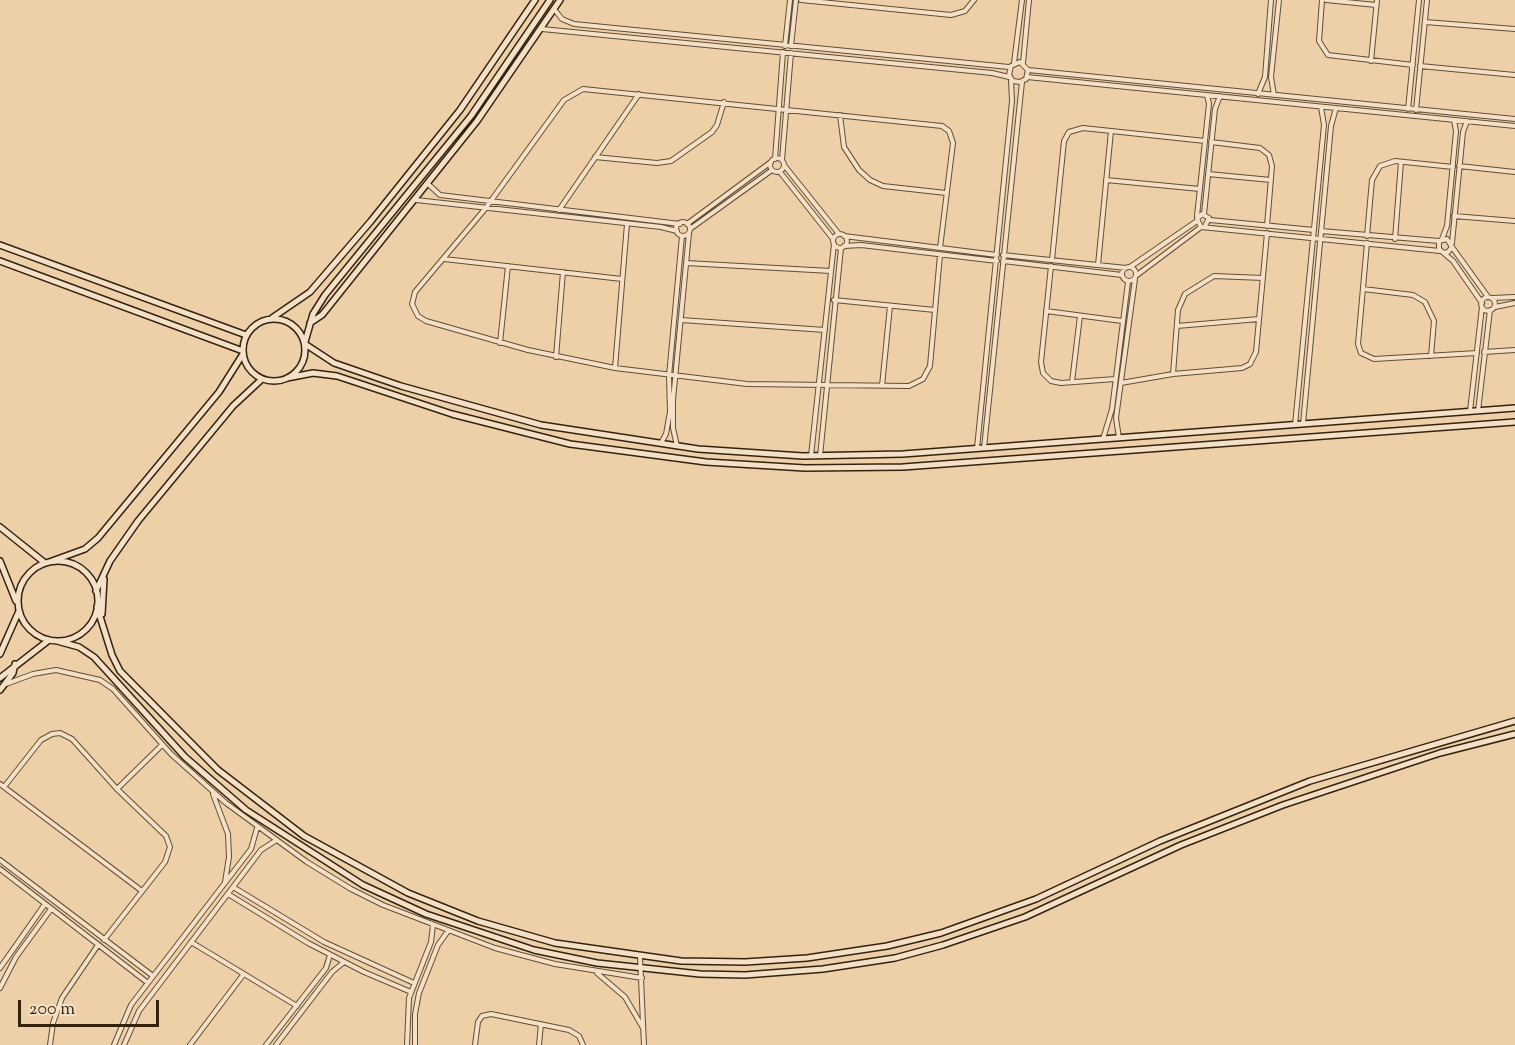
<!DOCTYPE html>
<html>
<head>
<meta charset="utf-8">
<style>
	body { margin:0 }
	#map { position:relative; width:1515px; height:1045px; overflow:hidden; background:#edd0a7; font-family:"Sorts Mill Goudy",serif }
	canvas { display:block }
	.scale { position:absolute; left:18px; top:1000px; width:141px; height:27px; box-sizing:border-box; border:3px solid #33230e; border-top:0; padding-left:8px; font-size:18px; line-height:21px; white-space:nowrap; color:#33230e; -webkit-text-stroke:4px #f3e0c6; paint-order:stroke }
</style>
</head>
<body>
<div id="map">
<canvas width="1515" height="1045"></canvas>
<div class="scale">200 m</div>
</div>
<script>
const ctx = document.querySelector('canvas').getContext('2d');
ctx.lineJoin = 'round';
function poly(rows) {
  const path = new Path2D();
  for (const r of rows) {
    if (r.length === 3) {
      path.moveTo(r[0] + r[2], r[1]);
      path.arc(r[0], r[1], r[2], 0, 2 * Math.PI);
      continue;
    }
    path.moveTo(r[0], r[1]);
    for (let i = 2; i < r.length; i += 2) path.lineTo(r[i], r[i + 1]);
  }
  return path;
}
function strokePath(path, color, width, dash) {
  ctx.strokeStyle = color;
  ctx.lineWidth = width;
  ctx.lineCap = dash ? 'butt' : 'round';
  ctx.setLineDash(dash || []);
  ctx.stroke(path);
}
const street = poly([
	[801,0,951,15,965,11,974,0],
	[1322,0,1319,41,1328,55,1413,65],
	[1326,0,1376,5],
	[554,9,562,19,574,24,1009,67],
	[1425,22,1515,29],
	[542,29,992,73,1009,77],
	[785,46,790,0],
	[791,46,796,0],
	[1371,61,1377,0],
	[1014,63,1022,0],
	[1023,63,1029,0],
	[1420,66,1515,75],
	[1028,70,1026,79,1020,82,1013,81,1009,75,1011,66,1020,62,1028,70,1515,119],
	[1027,77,1515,126],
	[1258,94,1265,77,1271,0],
	[1274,95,1271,77,1279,0],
	[1408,109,1419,0],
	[1416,110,1427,0],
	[840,115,844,147,859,170,870,180,883,186,946,193],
	[1211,142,1260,148,1269,155,1272,166,1267,226],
	[595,157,657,163,671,161,712,132,717,125,724,102],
	[777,165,7],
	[775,159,783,52],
	[782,160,791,53],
	[784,165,839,234],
	[1459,166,1515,172],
	[780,172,833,239],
	[1208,174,1271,180],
	[1106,180,1200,189],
	[428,184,440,195,680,224],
	[416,200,661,227,677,231],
	[559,210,639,94],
	[1204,214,1215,109,1220,96],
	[1197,216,1209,104,1207,95],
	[1454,216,1515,221],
	[1210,220,1314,230],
	[683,229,7],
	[687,224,771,162],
	[1205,226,1209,218,1202,214,1197,219,1201,227,1440,251],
	[690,229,772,170],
	[1321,231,1439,241],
	[840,241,7],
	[844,236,997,255],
	[1367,236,1372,180,1380,166,1395,161,1453,167],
	[1395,239,1401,162],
	[1442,239,1447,226,1456,131,1454,120],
	[1367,243,1358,344,1361,353,1374,359,1477,353],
	[1452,243,1463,132,1467,121],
	[844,246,861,245,997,261],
	[1452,247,1488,297],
	[940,248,953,143,949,131,942,126,583,89,564,100,485,209,415,292,412,304,418,316,426,321,528,350,615,368,747,384,909,386,923,379,930,366,940,255],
	[1444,253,1448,252,1452,247,1447,239,1439,241,1439,249,1453,261,1482,303],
	[1003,255,1126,268],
	[444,259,622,279],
	[1052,260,1064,141,1069,132,1083,128,1205,141],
	[1003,261,1122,275],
	[686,263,831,271],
	[1098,265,1111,131],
	[1051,266,1041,362,1043,373,1051,381,1061,383,1115,379],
	[1129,274,7],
	[1130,267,1197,221],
	[1137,275,1201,227],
	[1363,289,1413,295,1425,302,1434,321,1431,356],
	[1488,304,7],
	[1492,298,1515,297],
	[834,300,935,310],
	[1495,307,1515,303],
	[1046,311,1122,321],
	[681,320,825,330],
	[1177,326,1259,319],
	[500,343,508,266],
	[1484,352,1515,350],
	[556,357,563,272],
	[615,368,627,224],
	[1173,374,1178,310,1185,294,1214,276,1263,278],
	[1072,382,1080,316],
	[1121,383,1173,374,1242,368,1250,364,1256,352,1267,233],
	[882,386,890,306],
	[1470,411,1482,307],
	[1478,411,1490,310],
	[1303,424,1331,126,1336,108],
	[1295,425,1324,125,1321,107],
	[1119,438,1116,418,1135,279],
	[1103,439,1112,409,1128,282],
	[661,443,666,434,670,412,669,376,682,236],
	[677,446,673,428,673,400,689,233],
	[977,448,1012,101,1011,80],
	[984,448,1022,82],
	[811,456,834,244],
	[820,456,841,248],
	[6,684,33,674,56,670,100,680,113,689,171,754,226,803,307,862,351,889,383,905,495,948,555,964,642,978],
	[0,784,142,891],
	[4,787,41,740,52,734,60,733,72,739,117,789,166,836,170,847,165,862,104,940],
	[117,789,162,745],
	[213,794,228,834,229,857,225,882],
	[0,860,153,976],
	[0,869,148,983],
	[233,887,324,942,414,983],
	[228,894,308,943,364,972,411,992],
	[191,942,297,1006],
	[640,957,644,1045],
	[0,968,45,904],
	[597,973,625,997,643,1028],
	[0,988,16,957,51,909],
	[50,1045,53,1023,62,998,98,945],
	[114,1045,131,1005,251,849,257,828],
	[124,1045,139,1011,261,850,275,841],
	[190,1045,243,975],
	[266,1045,326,968,330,955],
	[276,1045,332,972,344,962],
	[407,1045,409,998,431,942,433,925],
	[415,1045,415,1014,419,993,438,945,448,931],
	[475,1045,478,1022,482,1016,491,1014,569,1030,579,1036,583,1045],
	[539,1045,541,1024]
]);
const secondary = poly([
	[0,245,246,335],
	[0,261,243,351],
	[272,318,310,292,371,221,460,110,535,0],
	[274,350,31],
	[310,323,322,315,477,121,560,0],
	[305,342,313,314,325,295,471,116,550,0],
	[305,344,334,363,401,386,541,425,698,449,803,456,903,454,1515,408],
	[287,378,313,373,337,376,452,414,570,444,706,462,805,468,903,467,1515,422],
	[0,527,45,563],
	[0,561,16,601],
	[52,561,85,549,98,538,219,392,243,354],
	[58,601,40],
	[96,591,110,561,138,521,233,406,262,379],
	[97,607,112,655,120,671,218,770,304,836,408,893,478,921,555,943,681,961,745,962,807,958,887,946,941,933,1036,899,1160,841,1310,781,1515,721],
	[102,614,104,579],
	[57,641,79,647,94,657,185,757,246,810,363,885,426,914,534,950,597,963,700,974,745,975,823,969,895,958,943,945,1025,917,1181,845,1283,805,1440,753,1515,734],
	[0,654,19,611],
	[0,678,49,640],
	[0,690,13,673,15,664]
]);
strokePath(street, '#624e34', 6);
strokePath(secondary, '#33230e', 8);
strokePath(street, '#f3e0c6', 4);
strokePath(secondary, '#f3e0c6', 5);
</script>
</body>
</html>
